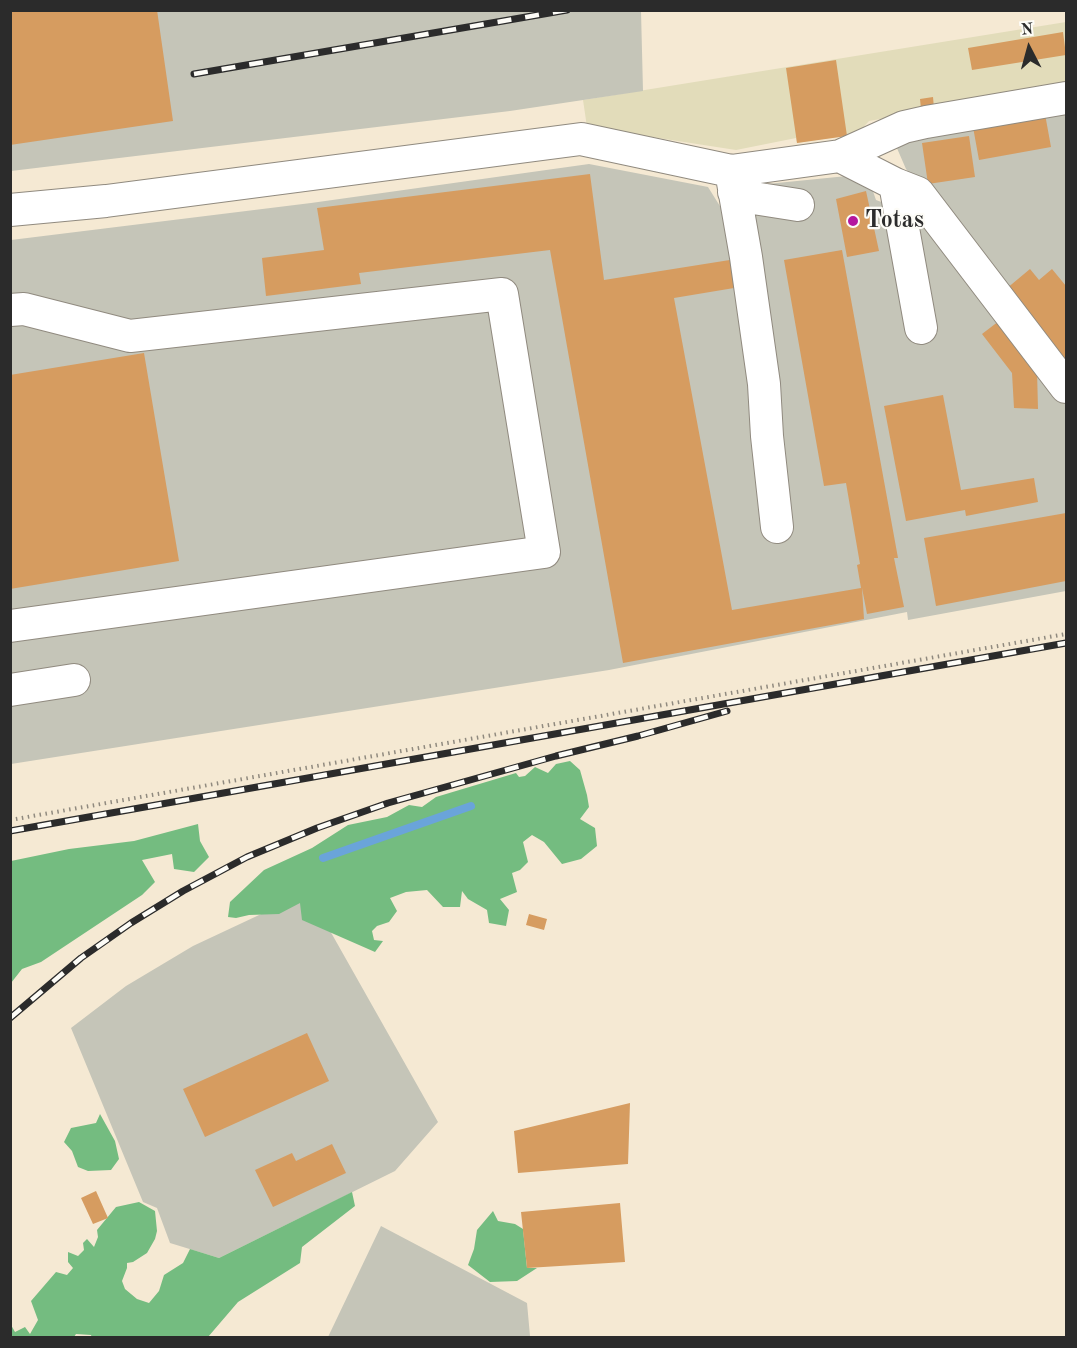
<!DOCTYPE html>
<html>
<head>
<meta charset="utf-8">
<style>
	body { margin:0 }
	#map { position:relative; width:1077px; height:1348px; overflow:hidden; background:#f5e9d3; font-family:"Old Standard TT",serif }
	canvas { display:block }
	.frame { position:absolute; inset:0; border:12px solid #2b2b2b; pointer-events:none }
	.north { position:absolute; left:999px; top:18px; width:60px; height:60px; -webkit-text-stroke:4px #fdfcf7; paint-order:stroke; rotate:354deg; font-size:16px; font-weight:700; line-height:24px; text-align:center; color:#2b2b2b }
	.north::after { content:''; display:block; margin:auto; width:21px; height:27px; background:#2b2b2b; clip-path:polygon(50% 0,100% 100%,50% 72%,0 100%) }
</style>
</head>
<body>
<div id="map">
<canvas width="1077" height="1348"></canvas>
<div class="frame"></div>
<div class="north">N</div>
</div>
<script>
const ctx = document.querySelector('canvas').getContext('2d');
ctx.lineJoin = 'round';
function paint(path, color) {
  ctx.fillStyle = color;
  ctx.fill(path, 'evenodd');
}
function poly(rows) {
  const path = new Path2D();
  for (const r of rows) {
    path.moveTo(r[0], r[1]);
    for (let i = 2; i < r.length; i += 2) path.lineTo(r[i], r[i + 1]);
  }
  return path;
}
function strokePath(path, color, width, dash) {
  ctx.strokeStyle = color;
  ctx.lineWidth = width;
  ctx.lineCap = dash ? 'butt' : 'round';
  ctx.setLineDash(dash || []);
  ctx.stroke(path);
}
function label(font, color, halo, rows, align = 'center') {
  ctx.font = font + ' "Old Standard TT",serif';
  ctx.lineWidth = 4.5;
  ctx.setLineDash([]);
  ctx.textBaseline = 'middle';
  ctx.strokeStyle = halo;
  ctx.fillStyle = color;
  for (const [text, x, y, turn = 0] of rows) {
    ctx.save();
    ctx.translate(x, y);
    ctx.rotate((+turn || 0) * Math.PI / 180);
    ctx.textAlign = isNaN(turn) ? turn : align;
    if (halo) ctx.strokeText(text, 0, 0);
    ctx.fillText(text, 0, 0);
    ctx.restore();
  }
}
const built = poly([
	[1066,22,1066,86,869,121,857,134,797,143,796,138,736,150,587,127,583,100]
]);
const industrial = poly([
	[10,11,641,11,643,91,510,111,11,171],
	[1066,112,1066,591,908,620,907,612,609,670,11,764,11,240,311,203,589,164,708,187,733,227,747,186,867,174,876,200,957,230,906,169,893,139],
	[306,893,320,913,438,1122,395,1171,219,1258,170,1243,157,1208,143,1202,71,1028,126,986,193,946],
	[381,1226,527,1303,530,1336,551,1337,328,1337]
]);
const forest = poly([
	[570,761,580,770,587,795,589,807,580,819,595,828,597,846,581,859,562,864,544,842,532,835,523,842,528,862,520,870,512,873,517,892,500,899,509,910,506,926,489,923,487,910,468,899,462,891,460,907,443,907,427,890,406,892,390,898,397,911,389,922,377,926,372,931,374,940,383,941,375,952,302,920,300,903,279,914,249,915,236,918,228,917,230,902,264,870,312,848,348,825,387,817,409,805,422,807,436,797,516,773,519,777,525,776,535,767,548,773,556,764],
	[198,824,200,841,209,857,194,872,174,869,172,854,142,860,155,882,142,895,41,962,22,969,11,983,11,861,69,849,134,841],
	[100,1114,115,1141,119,1159,111,1170,88,1171,78,1167,72,1151,64,1142,71,1128,96,1123],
	[352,1192,355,1206,302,1247,300,1263,238,1302,208,1337,92,1338,91,1335,76,1334,74,1337,11,1337,11,1325,15,1332,25,1327,30,1334,38,1320,31,1301,56,1272,67,1275,73,1268,68,1262,68,1252,78,1256,84,1250,83,1243,87,1239,94,1247,98,1237,97,1230,116,1207,139,1202,155,1211,157,1231,155,1239,147,1253,133,1262,127,1263,127,1268,122,1281,125,1289,137,1299,149,1303,159,1291,164,1275,183,1263,190,1249,219,1258],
	[493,1211,498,1221,515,1224,523,1229,527,1268,537,1268,517,1281,490,1282,468,1265,474,1249,477,1230]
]);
const stream = poly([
	[323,858,471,806]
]);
const building = poly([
	[10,10,157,10,173,121,10,145],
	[1063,32,1066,55,972,70,968,48],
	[836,60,847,136,797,143,786,68],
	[933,97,934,108,921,109,920,99],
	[1045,114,1051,147,979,160,973,127],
	[969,136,975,177,928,184,922,143],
	[590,174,604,280,736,259,740,287,674,298,732,610,861,588,857,565,860,564,846,483,824,486,784,260,842,250,898,558,894,558,904,607,867,614,862,588,864,619,623,663,550,250,359,273,361,284,266,296,262,258,324,250,317,208],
	[866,191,879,251,847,257,836,199],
	[1030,269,1039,280,1052,269,1066,286,1066,362,1006,289],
	[999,321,1037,370,1038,409,1014,408,1012,373,982,334],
	[144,353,179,561,10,589,10,375],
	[943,395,961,490,1034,478,1038,502,966,516,965,510,906,521,884,406],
	[1066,513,1066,581,936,606,924,538],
	[529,914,547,919,544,930,526,925],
	[307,1033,329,1081,205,1137,183,1089],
	[630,1103,628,1164,518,1173,514,1131],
	[332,1144,346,1173,273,1207,255,1170,292,1153,296,1161],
	[96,1191,108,1218,93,1224,81,1198],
	[620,1203,625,1262,527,1268,521,1212]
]);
const path = poly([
	[10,820,1066,634]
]);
const minor = poly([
	[840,156,895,184,921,328],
	[731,171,746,257,764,384,767,436,777,527],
	[895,184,918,193,1066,387],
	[734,192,747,197,798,205],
	[10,210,106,201,581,139,731,171,840,156,904,127,926,122,1066,98],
	[10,310,24,309,130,336,502,294,544,552,10,626],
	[10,690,74,680]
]);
const rail = poly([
	[194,74,567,10],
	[10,831,1066,643],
	[10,1018,81,958,131,923,183,891,247,857,317,828,388,803,556,756,638,736,727,711]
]);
const markers = [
	[853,221,6,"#b5179e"]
];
const poiNames = [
	["Totas",865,221]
];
paint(built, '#e2dcba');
paint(industrial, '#c5c5b8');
paint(forest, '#74bc80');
strokePath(stream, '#6aa4da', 8);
paint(building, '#d69c60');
strokePath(minor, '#908a7f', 34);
strokePath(path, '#908a7f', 4, [1.5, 4.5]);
strokePath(minor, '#fff', 32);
strokePath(rail, '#2b2b2b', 7);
strokePath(rail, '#fdfcf7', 4.5, [14]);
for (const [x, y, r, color] of markers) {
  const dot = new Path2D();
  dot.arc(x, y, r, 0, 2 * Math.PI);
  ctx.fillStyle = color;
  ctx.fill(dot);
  strokePath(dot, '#fdfcf7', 2);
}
label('bold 24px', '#2b2b2b', '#fdfcf7', poiNames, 'left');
</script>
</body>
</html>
